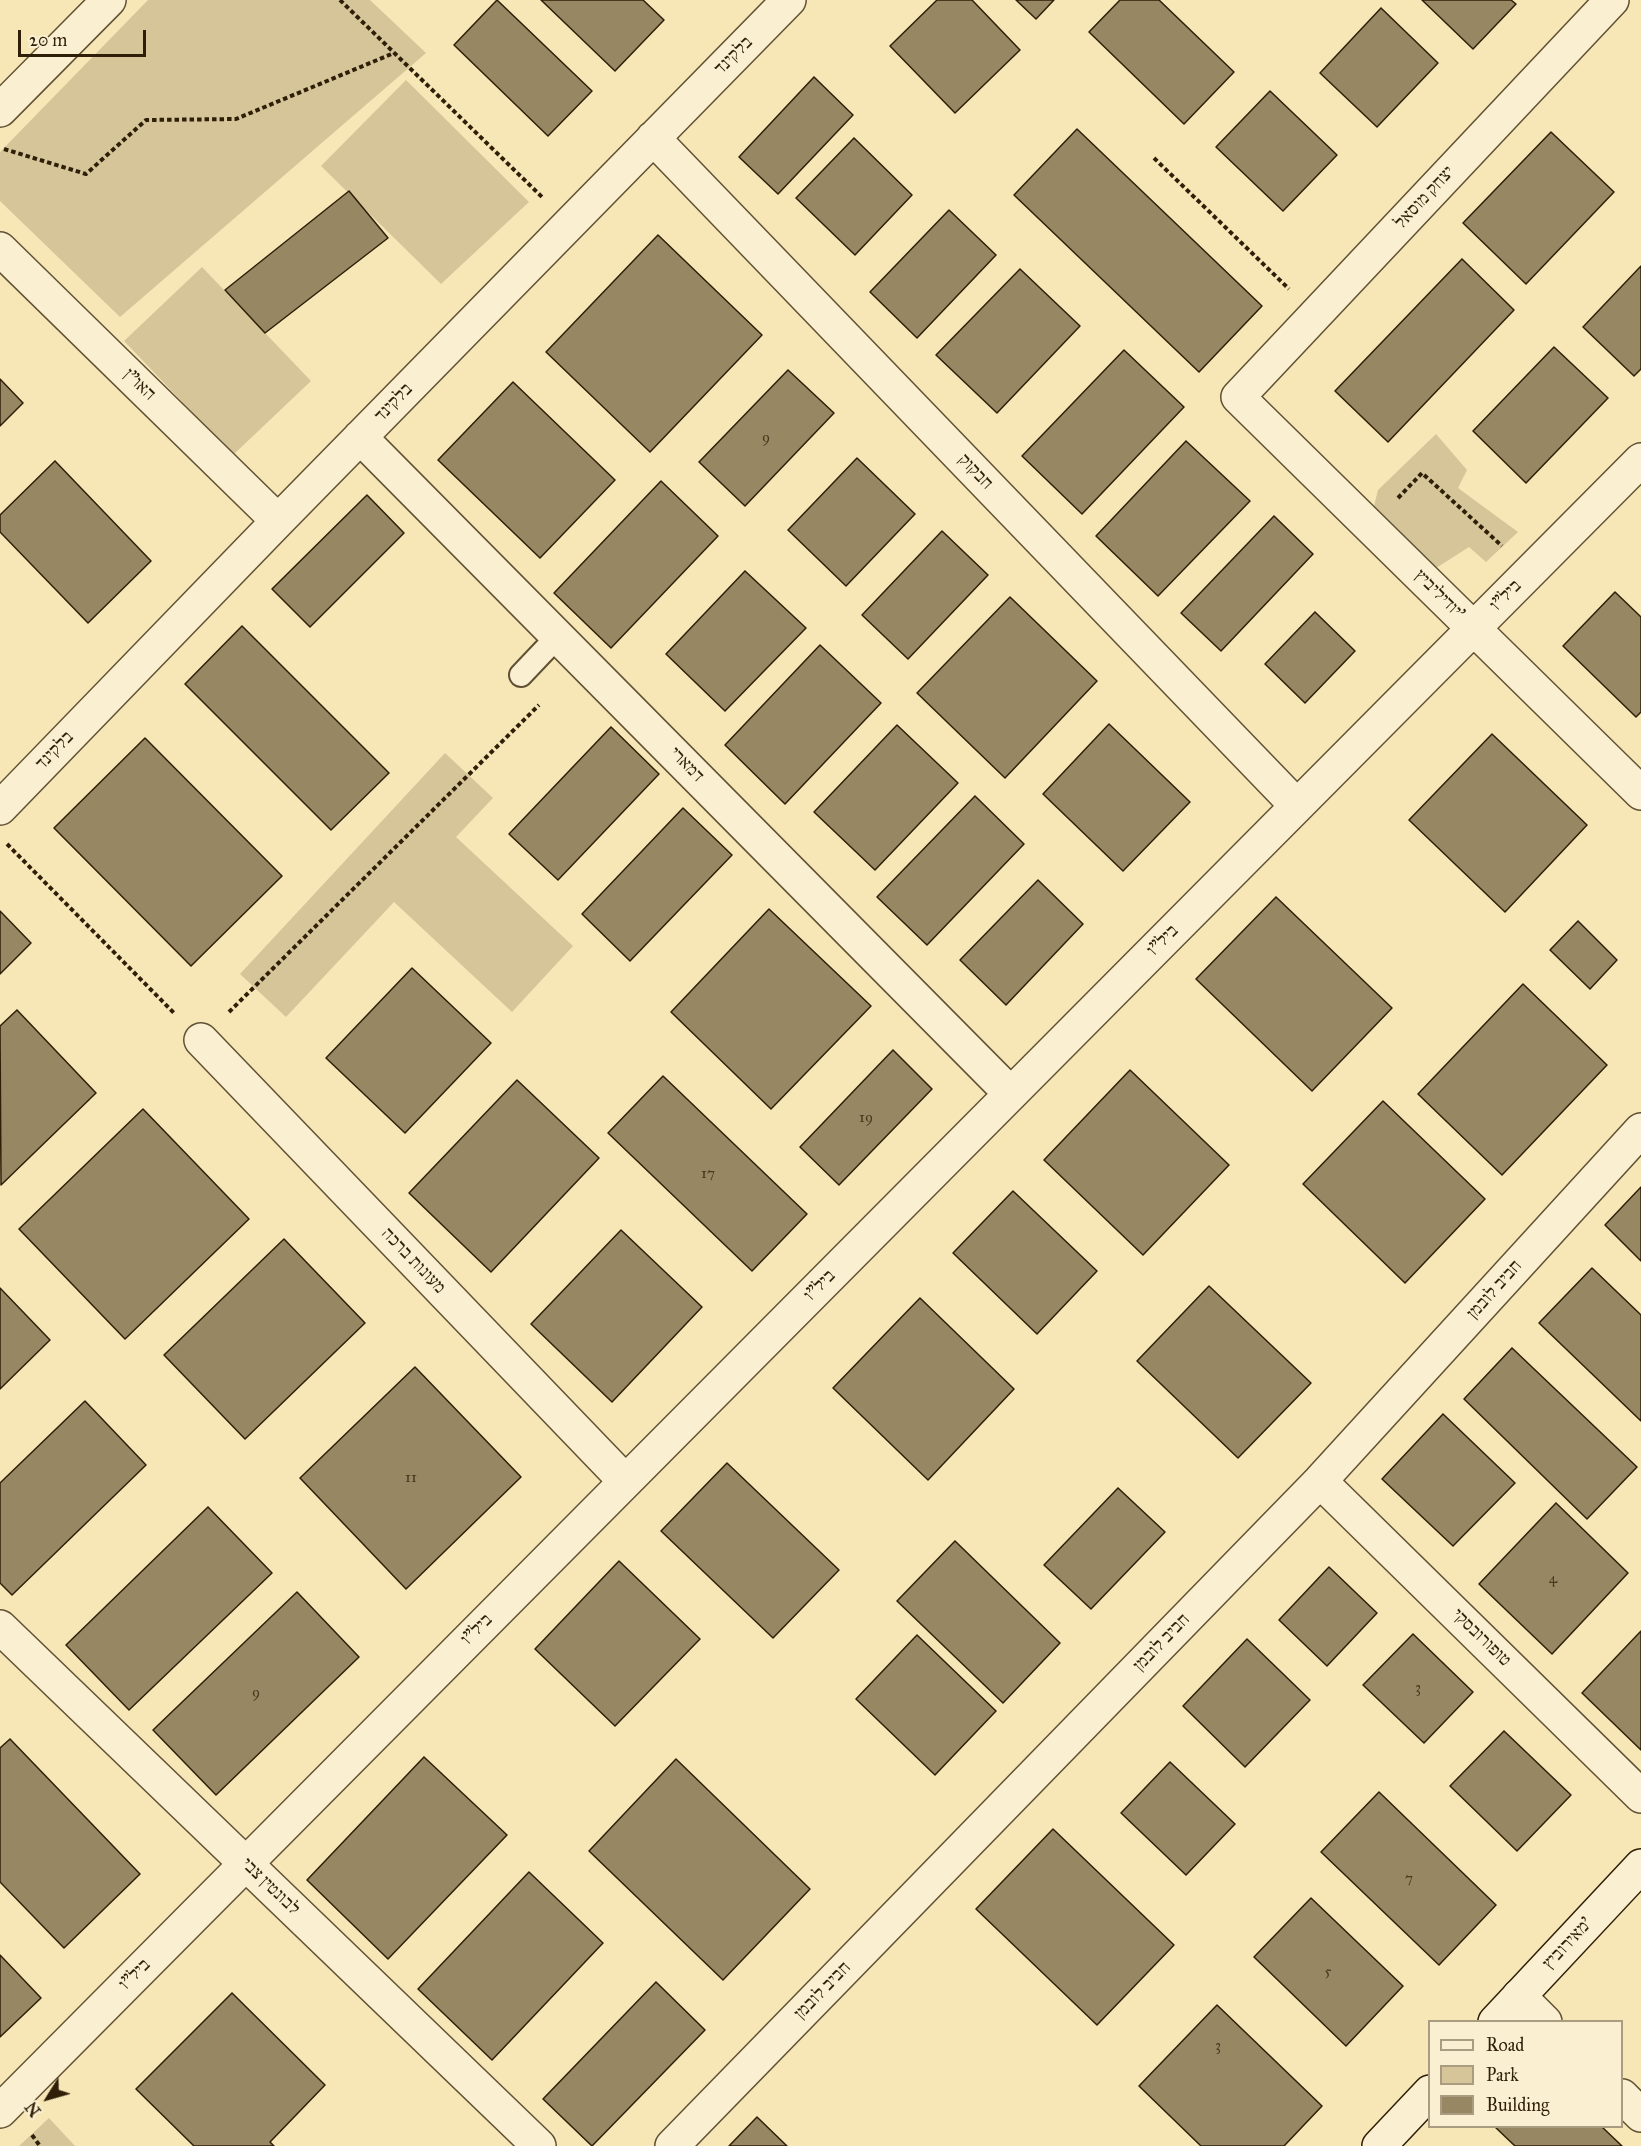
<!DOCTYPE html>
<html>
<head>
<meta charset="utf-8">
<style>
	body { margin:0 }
	#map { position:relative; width:1641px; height:2146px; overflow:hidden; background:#f7e7b7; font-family:"IM FELL Great Primer",serif }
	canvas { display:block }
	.legend { position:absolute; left:1428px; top:2020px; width:195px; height:108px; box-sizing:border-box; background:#faefd0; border:2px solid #a99c80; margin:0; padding:8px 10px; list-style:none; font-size:18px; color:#2f1f08 }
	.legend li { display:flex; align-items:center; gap:12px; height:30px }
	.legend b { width:30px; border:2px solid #a99c80 }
	.north { position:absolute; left:18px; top:2068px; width:60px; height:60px; -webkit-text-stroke:4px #faefd0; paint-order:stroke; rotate:233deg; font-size:16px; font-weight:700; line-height:24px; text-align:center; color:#2f1f08 }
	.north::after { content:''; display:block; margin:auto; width:21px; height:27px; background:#2f1f08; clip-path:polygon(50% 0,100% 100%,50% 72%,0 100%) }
	.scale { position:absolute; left:18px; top:30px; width:128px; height:27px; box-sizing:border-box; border:3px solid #2f1f08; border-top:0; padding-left:8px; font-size:18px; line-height:21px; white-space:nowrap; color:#2f1f08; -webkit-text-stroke:4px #faefd0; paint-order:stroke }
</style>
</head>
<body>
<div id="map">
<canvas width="1641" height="2146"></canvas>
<ul class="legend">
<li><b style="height:8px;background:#faefd0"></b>Road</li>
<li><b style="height:16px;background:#d5c599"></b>Park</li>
<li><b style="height:16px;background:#978763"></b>Building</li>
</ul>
<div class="north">N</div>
<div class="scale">20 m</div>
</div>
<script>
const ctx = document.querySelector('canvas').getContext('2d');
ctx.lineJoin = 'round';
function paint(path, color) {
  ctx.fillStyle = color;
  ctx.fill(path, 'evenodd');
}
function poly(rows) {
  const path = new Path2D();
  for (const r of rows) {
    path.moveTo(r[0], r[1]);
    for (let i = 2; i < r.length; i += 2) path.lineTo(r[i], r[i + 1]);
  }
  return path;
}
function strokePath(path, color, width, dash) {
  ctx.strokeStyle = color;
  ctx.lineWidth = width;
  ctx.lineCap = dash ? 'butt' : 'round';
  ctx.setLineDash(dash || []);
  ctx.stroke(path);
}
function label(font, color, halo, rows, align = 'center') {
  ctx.font = font + ' "IM FELL Great Primer","Frank Ruhl Libre",serif';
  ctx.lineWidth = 4.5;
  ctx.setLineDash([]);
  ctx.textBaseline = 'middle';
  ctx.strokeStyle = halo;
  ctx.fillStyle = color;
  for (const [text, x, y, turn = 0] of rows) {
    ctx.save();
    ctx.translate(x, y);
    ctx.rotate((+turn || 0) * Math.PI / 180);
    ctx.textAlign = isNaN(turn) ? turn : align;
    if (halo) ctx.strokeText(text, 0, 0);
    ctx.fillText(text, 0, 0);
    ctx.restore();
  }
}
const green = poly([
	[148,0,370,0,426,53,120,317,0,201,0,152],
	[406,80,529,202,441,284,321,166],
	[202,267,311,381,233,455,124,341],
	[1436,434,1467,470,1458,488,1518,532,1486,562,1469,547,1433,570,1373,510,1378,490],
	[445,753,493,798,456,837,573,946,512,1012,394,902,286,1017,240,974],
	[49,2118,75,2146,19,2146]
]);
const building = poly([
	[497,0,592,91,548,136,454,45,497,0],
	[541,0,643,0,664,20,615,71,541,0],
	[937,0,972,0,1020,50,955,113,890,46,937,0],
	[1016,0,1054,0,1036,19,1016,0],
	[1120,0,1159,0,1234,72,1184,124,1089,32,1120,0],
	[1422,0,1511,0,1516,4,1473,49,1422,0],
	[1381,8,1438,63,1377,127,1320,73,1381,8],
	[814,77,853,115,778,194,739,157,814,77],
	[1270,91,1337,155,1283,211,1216,147,1270,91],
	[1077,129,1262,306,1199,372,1014,195,1077,129],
	[1551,132,1614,192,1526,284,1463,223,1551,132],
	[854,138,912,195,855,255,796,198,854,138],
	[349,191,388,238,265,333,225,290,349,191],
	[949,210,996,255,917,338,870,292,949,210],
	[658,235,762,335,650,452,546,352,658,235],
	[1462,259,1514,310,1388,442,1335,391,1462,259],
	[1641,266,1641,369,1634,376,1583,327,1641,266],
	[1020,269,1080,326,997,413,936,355,1020,269],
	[1554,347,1608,398,1526,483,1473,431,1554,347],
	[1124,350,1184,407,1082,514,1022,456,1124,350],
	[788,370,834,413,745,506,699,462,788,370],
	[0,379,23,403,0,426,0,379],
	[513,382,615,480,540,558,438,460,513,382],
	[1186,441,1250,501,1158,596,1096,536,1186,441],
	[857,458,915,514,846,586,788,530,857,458],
	[55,461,151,561,88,623,0,532,0,515,55,461],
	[661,481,718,536,611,648,554,593,661,481],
	[367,495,404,533,310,627,272,589,367,495],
	[1274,516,1313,554,1221,651,1181,613,1274,516],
	[942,531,988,575,908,659,862,615,942,531],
	[745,571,806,628,725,711,666,654,745,571],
	[1615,592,1641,617,1641,712,1636,717,1563,646,1615,592],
	[1010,597,1097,681,1005,778,917,693,1010,597],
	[1315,612,1355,651,1305,703,1265,664,1315,612],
	[242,626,389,773,331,830,185,684,242,626],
	[820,645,881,703,785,804,725,745,820,645],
	[1109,724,1190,802,1123,871,1043,794,1109,724],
	[897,725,958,783,875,870,814,812,897,725],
	[611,727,659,774,558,880,509,834,611,727],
	[1492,734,1587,825,1505,912,1409,820,1492,734],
	[145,738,282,876,191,966,54,828,145,738],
	[975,796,1024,844,927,945,877,897,975,796],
	[683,808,732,855,630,961,582,914,683,808],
	[1038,880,1083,924,1006,1005,960,960,1038,880],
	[1276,897,1392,1008,1312,1091,1196,979,1276,897],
	[769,909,871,1006,771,1109,671,1012,769,909],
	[0,911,31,943,0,974,0,911],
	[1578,921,1617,960,1590,989,1550,950,1578,921],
	[412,968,491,1043,405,1133,326,1058,412,968],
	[1523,984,1607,1065,1502,1175,1418,1094,1523,984],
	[17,1010,96,1093,1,1185,0,1026,17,1010],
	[893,1050,932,1089,839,1185,800,1147,893,1050],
	[1130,1070,1229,1165,1143,1255,1044,1160,1130,1070],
	[663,1076,807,1214,752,1271,608,1133,663,1076],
	[517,1080,599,1158,491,1272,409,1193,517,1080],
	[1383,1101,1485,1199,1405,1283,1303,1184,1383,1101],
	[143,1109,249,1219,125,1339,19,1229,143,1109],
	[1641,1187,1641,1261,1605,1225,1641,1187],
	[1013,1191,1097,1271,1037,1334,953,1253,1013,1191],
	[621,1230,702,1307,612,1402,531,1324,621,1230],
	[284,1239,365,1323,245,1439,164,1355,284,1239],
	[1592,1268,1641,1315,1641,1421,1539,1323,1592,1268],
	[1209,1286,1311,1383,1238,1458,1137,1361,1209,1286],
	[0,1288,50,1340,0,1389,0,1288],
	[920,1298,1014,1389,928,1480,833,1388,920,1298],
	[1512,1348,1637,1467,1587,1519,1464,1399,1512,1348],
	[415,1367,521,1477,406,1589,300,1478,415,1367],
	[85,1401,146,1465,12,1595,0,1583,0,1483,85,1401],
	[1443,1414,1515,1483,1453,1546,1382,1479,1443,1414],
	[727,1463,839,1570,773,1638,661,1531,727,1463],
	[1118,1488,1165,1532,1091,1609,1044,1565,1118,1488],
	[1556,1503,1628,1573,1552,1654,1479,1584,1556,1503],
	[208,1507,272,1573,129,1710,66,1645,208,1507],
	[955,1541,1060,1643,1003,1703,897,1601,955,1541],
	[619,1561,700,1639,615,1726,535,1649,619,1561],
	[1329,1567,1377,1613,1327,1666,1279,1620,1329,1567],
	[297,1592,359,1657,216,1795,153,1730,297,1592],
	[1641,1631,1641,1750,1582,1693,1641,1631],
	[1413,1634,1473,1692,1424,1743,1363,1685,1413,1634],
	[917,1635,996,1711,935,1775,856,1699,917,1635],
	[1247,1639,1310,1700,1245,1767,1183,1706,1247,1639],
	[1504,1731,1571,1795,1517,1851,1450,1786,1504,1731],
	[10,1739,140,1874,64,1948,0,1882,0,1748,10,1739],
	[424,1757,507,1835,388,1959,307,1880,424,1757],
	[676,1759,810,1889,723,1980,589,1851,676,1759],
	[1170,1762,1235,1824,1186,1875,1121,1813,1170,1762],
	[1379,1792,1496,1905,1439,1965,1321,1852,1379,1792],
	[1053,1829,1174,1945,1097,2025,976,1909,1053,1829],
	[529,1872,603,1943,492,2060,418,1989,529,1872],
	[1311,1898,1403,1986,1346,2046,1254,1957,1311,1898],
	[0,1955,41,1998,0,2037,0,1955],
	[656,1982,705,2030,592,2146,543,2099,656,1982],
	[232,1993,325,2085,270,2142,274,2146,194,2146,136,2089,232,1993],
	[1217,2005,1322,2106,1284,2146,1201,2146,1139,2086,1217,2005],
	[757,2117,787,2146,729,2146,757,2117],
	[1494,2126,1601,2126,1622,2146,1515,2146,1494,2126]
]);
const path = poly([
	[340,0,543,198],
	[4,149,86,174,146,120,236,119,394,53],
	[1154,158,1289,289],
	[1398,498,1422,473,1502,546],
	[7,844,175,1014],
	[229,1012,539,705],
	[32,2135,40,2146]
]);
const lane = poly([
	[521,675,558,636]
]);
const street = poly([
	[1612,0,1238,397,1641,793],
	[0,110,109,0],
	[653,138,1297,806],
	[0,249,278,521],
	[360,437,1011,1094],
	[0,808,278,521,789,0],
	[201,1040,625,1481],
	[1320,1481,1641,1796],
	[0,1627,539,2146],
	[1519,1996,1545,2022],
	[1622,2096,1641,2115],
	[0,2111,1641,460],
	[672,2146,1320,1481,1641,1130]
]);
const secondary = poly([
	[1495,2022,1641,1866],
	[1379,2146,1430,2092]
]);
const numberNames = [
	["9",766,438],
	["19",866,1118],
	["17",708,1174],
	["11",411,1478],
	["4",1553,1579],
	["3",1418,1688],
	["9",256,1693],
	["7",1409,1879],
	["5",1328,1972],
	["3",1218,2046]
];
const streetNames = [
	["בלקינד",734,56,-45],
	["יצחק מוסאל",1425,198,-47],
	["האו\"ן",139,385,44],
	["בלקינד",394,403,-46],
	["חבקוק",975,472,46],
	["יודיליביץ'",1439,595,45],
	["ביל\"ו",1506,596,-45],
	["בלקינד",55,751,-46],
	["דמארי",686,765,45],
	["ביל\"ו",1163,941,-45],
	["מעונות ברכה",413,1261,46],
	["ביל\"ו",820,1286,-45],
	["חביב לובמן",1495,1290,-48],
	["ביל\"ו",477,1630,-45],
	["טופורובסקי",1481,1638,44],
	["חביב לובמן",1162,1643,-46],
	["לבונטין צבי",270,1887,44],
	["מאירוביץ'",1568,1944,-47],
	["ביל\"ו",135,1975,-45],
	["חביב לובמן",823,1991,-46]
];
paint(green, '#d5c599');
paint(building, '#978763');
strokePath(building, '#2f1f08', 1.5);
strokePath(lane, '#615134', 26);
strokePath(street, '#615134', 36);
strokePath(secondary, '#2f1f08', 36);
strokePath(path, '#2f1f08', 4, [4.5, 3]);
strokePath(lane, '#faefd0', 22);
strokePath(street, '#faefd0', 33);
strokePath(secondary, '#faefd0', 33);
label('15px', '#49391f', null, numberNames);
label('18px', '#2f1f08', '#faefd0', streetNames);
</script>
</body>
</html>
